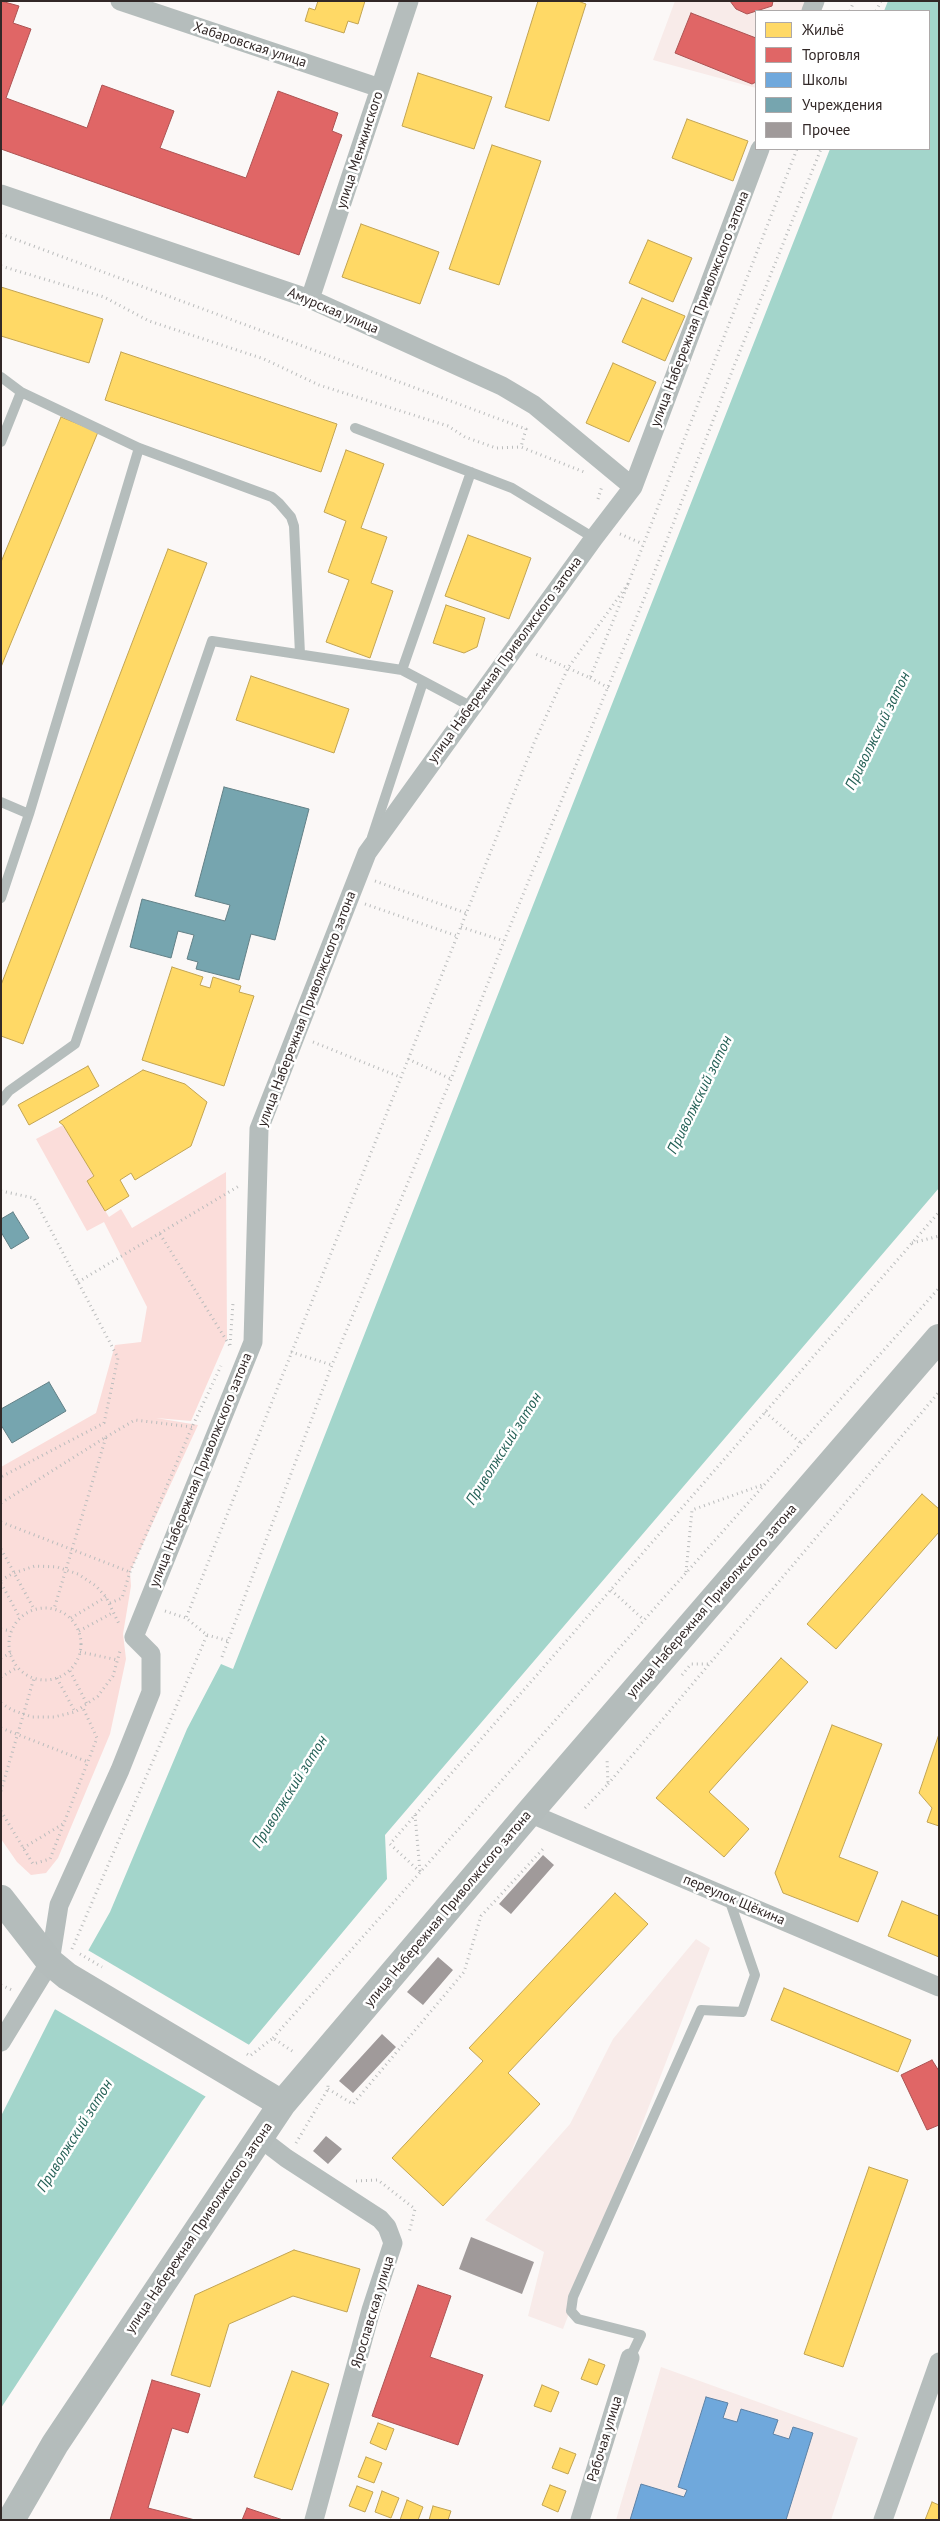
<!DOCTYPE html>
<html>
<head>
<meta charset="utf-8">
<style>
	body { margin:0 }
	#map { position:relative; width:940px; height:2521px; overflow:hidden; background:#fbf8f7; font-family:"PT Sans",sans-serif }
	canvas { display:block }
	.frame { position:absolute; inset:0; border:2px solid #322827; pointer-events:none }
	.legend { position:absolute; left:755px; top:10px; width:175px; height:140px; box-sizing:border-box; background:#fff; border:1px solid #ada9a9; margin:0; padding:6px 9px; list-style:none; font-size:15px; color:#322827 }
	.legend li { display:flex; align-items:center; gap:10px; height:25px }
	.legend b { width:25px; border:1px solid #ada9a9 }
</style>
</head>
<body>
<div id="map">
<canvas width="940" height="2521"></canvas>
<div class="frame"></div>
<ul class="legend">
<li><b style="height:14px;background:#ffd966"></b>Жильё</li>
<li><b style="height:14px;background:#e06666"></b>Торговля</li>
<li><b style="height:14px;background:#6fa8dc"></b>Школы</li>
<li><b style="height:14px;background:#76a5af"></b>Учреждения</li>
<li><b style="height:14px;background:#a09a9a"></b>Прочее</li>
</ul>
</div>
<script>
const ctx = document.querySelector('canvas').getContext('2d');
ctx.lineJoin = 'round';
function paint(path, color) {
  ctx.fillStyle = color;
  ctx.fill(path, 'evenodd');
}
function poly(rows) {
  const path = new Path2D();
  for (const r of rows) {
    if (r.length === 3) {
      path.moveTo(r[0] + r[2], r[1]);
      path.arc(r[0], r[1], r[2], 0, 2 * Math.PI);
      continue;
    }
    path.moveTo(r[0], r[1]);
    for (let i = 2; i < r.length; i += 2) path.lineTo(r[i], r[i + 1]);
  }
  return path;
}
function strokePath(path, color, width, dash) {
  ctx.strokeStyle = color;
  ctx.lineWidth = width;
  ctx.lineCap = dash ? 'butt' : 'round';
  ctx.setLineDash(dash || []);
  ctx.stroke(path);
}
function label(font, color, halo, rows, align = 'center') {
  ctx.font = font + ' "PT Sans",sans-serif';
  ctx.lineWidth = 5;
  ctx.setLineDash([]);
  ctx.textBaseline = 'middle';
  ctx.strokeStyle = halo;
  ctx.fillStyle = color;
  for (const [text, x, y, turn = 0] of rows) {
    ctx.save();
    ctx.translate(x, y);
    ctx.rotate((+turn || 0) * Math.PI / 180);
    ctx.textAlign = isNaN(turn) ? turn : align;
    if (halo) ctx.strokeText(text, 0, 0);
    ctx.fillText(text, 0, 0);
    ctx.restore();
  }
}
const built = poly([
	[675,1,808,1,805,11,756,11,756,88,653,60],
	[696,1939,710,1948,563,2329,528,2316,544,2252,485,2220,570,2124,613,2039],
	[661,2367,858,2438,831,2520,616,2520]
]);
const green = poly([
	[63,1125,94,1176,87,1181,109,1217,121,1209,132,1228,226,1172,227,1338,191,1421,156,1418,198,1425,130,1572,131,1586,123,1634,126,1659,110,1734,58,1858,46,1873,31,1875,17,1862,1,1839,1,1467,96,1413,115,1345,141,1342,147,1307,104,1222,87,1231,36,1139]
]);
const water = poly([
	[888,1,939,1,939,1188,385,1835,387,1879,202,2101,1,2408,1,2116,54,2011,110,1912,187,1729,221,1664,233,1669,830,149,929,149,929,11,884,11]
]);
const pier = poly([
	[86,1949,251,2046,208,2098,53,2008]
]);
const homes = poly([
	[318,1,365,1,358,24,348,21,344,33,305,21,309,8,315,10,318,1],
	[538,1,578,1,586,4,549,121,505,107,538,1],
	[418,73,492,97,474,149,402,126,418,73],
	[687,119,748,141,733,181,672,158,687,119],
	[492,145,541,161,499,285,449,269,492,145],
	[361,224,439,252,420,304,342,277,361,224],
	[648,240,692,258,673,302,629,283,648,240],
	[1,287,103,319,89,363,1,336,1,287],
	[642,298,685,316,665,361,622,342,642,298],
	[121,352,337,424,321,472,105,400,121,352],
	[613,363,656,382,629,442,586,423,613,363],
	[61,417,98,432,1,667,1,562,61,417],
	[346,450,384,464,361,528,387,537,371,583,393,591,370,658,326,642,349,580,328,572,346,521,324,512,346,450],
	[468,535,531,558,509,619,445,596,468,535],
	[168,549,207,563,23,1044,1,1036,1,985,168,549],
	[446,605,485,618,477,647,464,653,433,643,446,605],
	[251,676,349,709,334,753,236,720,251,676],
	[172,967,203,977,200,985,210,988,213,977,241,986,239,992,254,996,224,1086,142,1060,172,967],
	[88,1066,99,1086,29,1125,18,1105,88,1066],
	[143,1070,185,1084,207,1102,191,1146,135,1180,131,1173,120,1180,129,1196,105,1211,87,1181,94,1176,63,1125,59,1122,143,1070],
	[922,1494,939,1509,939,1532,836,1649,807,1624,922,1494],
	[781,1658,808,1682,709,1792,749,1829,724,1857,656,1798,781,1658],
	[832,1725,882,1744,839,1857,878,1872,858,1922,783,1893,775,1873,832,1725],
	[939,1734,939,1826,927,1822,932,1808,919,1793,939,1734],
	[615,1893,648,1924,508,2073,540,2104,443,2206,392,2158,483,2061,469,2048,615,1893],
	[902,1901,939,1916,939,1957,888,1936,902,1901],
	[784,1988,911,2040,898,2072,771,2020,784,1988],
	[869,2167,908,2180,843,2367,804,2354,869,2167],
	[294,2250,360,2269,347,2312,293,2296,229,2324,210,2387,171,2375,195,2295,294,2250],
	[589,2359,605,2365,597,2385,581,2379,589,2359],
	[292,2371,329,2384,292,2490,254,2477,292,2371],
	[542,2385,559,2392,551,2412,534,2406,542,2385],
	[378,2423,394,2429,386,2450,370,2443,378,2423],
	[560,2448,576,2454,568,2474,552,2468,560,2448],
	[366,2457,382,2463,374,2483,358,2477,366,2457],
	[550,2485,566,2491,558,2512,542,2505,550,2485],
	[357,2486,373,2492,365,2512,349,2506,357,2486],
	[382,2491,399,2498,391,2518,375,2512,382,2491],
	[407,2500,423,2507,418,2520,400,2520,407,2500],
	[932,2502,939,2505,939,2520,925,2520,932,2502],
	[433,2506,451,2511,448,2520,429,2520,433,2506]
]);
const shops = poly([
	[1,1,19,6,13,23,31,29,6,98,87,128,102,85,174,111,160,148,246,178,278,91,338,113,332,131,342,135,299,255,1,149,1,1],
	[730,1,773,1,772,6,747,14,736,9,730,1],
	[691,13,756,38,756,82,752,84,675,53,691,13],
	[932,2060,939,2071,939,2125,927,2130,901,2075,932,2060],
	[418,2285,451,2296,430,2357,483,2375,458,2445,372,2416,418,2285],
	[152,2380,200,2394,188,2433,172,2428,148,2508,195,2520,110,2520,152,2380],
	[247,2508,283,2520,242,2520,247,2508]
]);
const schools = poly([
	[706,2397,728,2403,723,2418,737,2422,741,2409,778,2420,773,2434,789,2439,793,2427,813,2433,786,2520,630,2520,641,2484,684,2497,687,2490,678,2487,706,2397]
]);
const public = poly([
	[224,787,309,809,275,940,251,934,239,980,196,969,198,962,187,959,194,935,178,931,171,958,130,947,142,899,225,921,230,905,195,896,224,787],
	[13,1212,29,1238,11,1249,1,1232,1,1219,13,1212],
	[49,1382,66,1411,12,1443,1,1425,1,1409,49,1382]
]);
const building = poly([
	[543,1855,554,1865,511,1914,499,1904],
	[438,1957,453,1970,423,2005,407,1992],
	[382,2034,396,2047,353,2093,339,2081],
	[326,2136,342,2149,328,2164,313,2151],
	[471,2237,534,2262,522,2294,459,2269]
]);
const path = poly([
	[850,11,854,1],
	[876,11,881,1],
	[1,234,526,429,521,447],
	[1,266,104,297,149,321,264,359,319,385,448,426,465,437,496,448,521,447,584,472],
	[598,499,602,486],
	[620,534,643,544],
	[628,584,797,149],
	[590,678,609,688],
	[375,881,466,913],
	[365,904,457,936],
	[461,927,504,941],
	[313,1042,400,1077],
	[408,1059,451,1079],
	[1,1191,34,1198,118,1358,104,1423,1,1477],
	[160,1234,230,1346],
	[912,1243,939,1236],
	[78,1282,239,1186],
	[230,1345,233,1303],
	[291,1352,332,1365],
	[765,1412,801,1443],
	[106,1437,135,1420,192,1427],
	[1,1503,106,1437,54,1609],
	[1,1522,130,1572],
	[1,1549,34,1609],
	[686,1572,692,1510,762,1485],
	[1,1580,14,1573,35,1566,57,1567,78,1574,96,1586,106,1597,119,1624],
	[1,1583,20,1618],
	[611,1590,644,1620],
	[110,1603,122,1598,130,1572,192,1427,221,1366],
	[45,1644,36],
	[165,1611,186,1618],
	[71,1618,106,1597],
	[1,1629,11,1631],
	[79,1631,114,1612],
	[207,1635,229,1641],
	[80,1652,118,1660],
	[222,1657,332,1365,451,1079,504,941,644,599,736,361,821,149],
	[1,1658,11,1653],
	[70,1671,87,1704],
	[682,1675,691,1664,708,1664],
	[1,1677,18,1667],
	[57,1678,75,1712],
	[1,1703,12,1710,32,1717,54,1717,75,1712,98,1696,113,1676,120,1651],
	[1,1728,88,1762],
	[608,1784,939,1392],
	[1,1791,34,1678],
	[585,1808,608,1784,607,1758],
	[1,1811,33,1864,50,1859,97,1738,83,1708],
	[415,1815,420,1871],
	[23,1848,63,1824],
	[420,1872,390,1844,939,1212],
	[72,1949,207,1635,186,1618,534,743,568,668,628,584,590,678,568,668,533,653],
	[80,1954,102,1967],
	[1,1985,12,1990],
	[273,2038,939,1288],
	[247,2054,250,2056,273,2038,295,2053],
	[328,2089,353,2104,464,1972,481,1916,543,1849],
	[296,2143,328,2089,328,2085],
	[356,2181,378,2180,415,2209,409,2233]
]);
const lane = poly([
	[1,377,21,392,139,448,272,497,279,503,291,517,294,526,300,654],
	[355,428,512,488,594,538],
	[1,442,21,392],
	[471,472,402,670,472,707],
	[1,802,29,814,1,898],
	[29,814,139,448],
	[372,837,423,682],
	[1,1101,9,1091,75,1044,212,641,402,670],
	[630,2358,641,2335,578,2319,571,2311,573,2297,701,2010,742,2012,755,1975,729,1899]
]);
const street = poly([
	[120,1,380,88],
	[811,11,815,1],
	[1,194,310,299,502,386,534,405,633,487],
	[310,299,409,1],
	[529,1813,939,1987],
	[1,2042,50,1962,59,1905,120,1770,151,1692,151,1654,134,1637,253,1342,259,1129,367,853,594,538,633,487,760,149],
	[260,2138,286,2158,380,2219,387,2227,393,2243,371,2310,314,2520],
	[580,2520,630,2358],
	[883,2520,939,2362]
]);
const secondary = poly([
	[1,1899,50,1962,67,1976,282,2104],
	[11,2520,55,2444,282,2104,529,1813,939,1338]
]);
const streetNames = [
	["Хабаровская улица",250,45,18],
	["улица Менжинского",360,150,-72],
	["улица Набережная Приволжского затона",700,309,-69],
	["Амурская улица",333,311,23],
	["улица Набережная Приволжского затона",505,660,-54],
	["улица Набережная Приволжского затона",307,1009,-69],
	["улица Набережная Приволжского затона",201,1470,-68],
	["улица Набережная Приволжского затона",712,1601,-49],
	["переулок Щёкина",734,1900,23],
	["улица Набережная Приволжского затона",448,1909,-50],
	["улица Набережная Приволжского затона",199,2228,-56],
	["Ярославская улица",373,2312,-73],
	["Рабочая улица",605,2439,-73]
];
const waterNames = [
	["Приволжский затон",878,731,-64],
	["Приволжский затон",700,1095,-64],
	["Приволжский затон",504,1449,-58],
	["Приволжский затон",290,1792,-58],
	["Приволжский затон",75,2136,-58]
];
paint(built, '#f8ebe9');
paint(green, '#fbddda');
paint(water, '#a3d5cb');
paint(pier, '#fbf8f7');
paint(homes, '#ffd966');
strokePath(homes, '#c2a453', 1);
paint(shops, '#e06666');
strokePath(shops, '#ac5353', 1);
paint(schools, '#6fa8dc');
strokePath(schools, '#5d82a6', 1);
paint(public, '#76a5af');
strokePath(public, '#628086', 1);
paint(building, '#a09a9a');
strokePath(path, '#babcbc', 3, [1, 4]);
strokePath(lane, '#b5bdbc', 10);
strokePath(street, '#b5bdbc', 19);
strokePath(secondary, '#b4bcbb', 28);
label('14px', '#322827', '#fff', streetNames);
label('italic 15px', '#246056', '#fff', waterNames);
</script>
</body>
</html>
